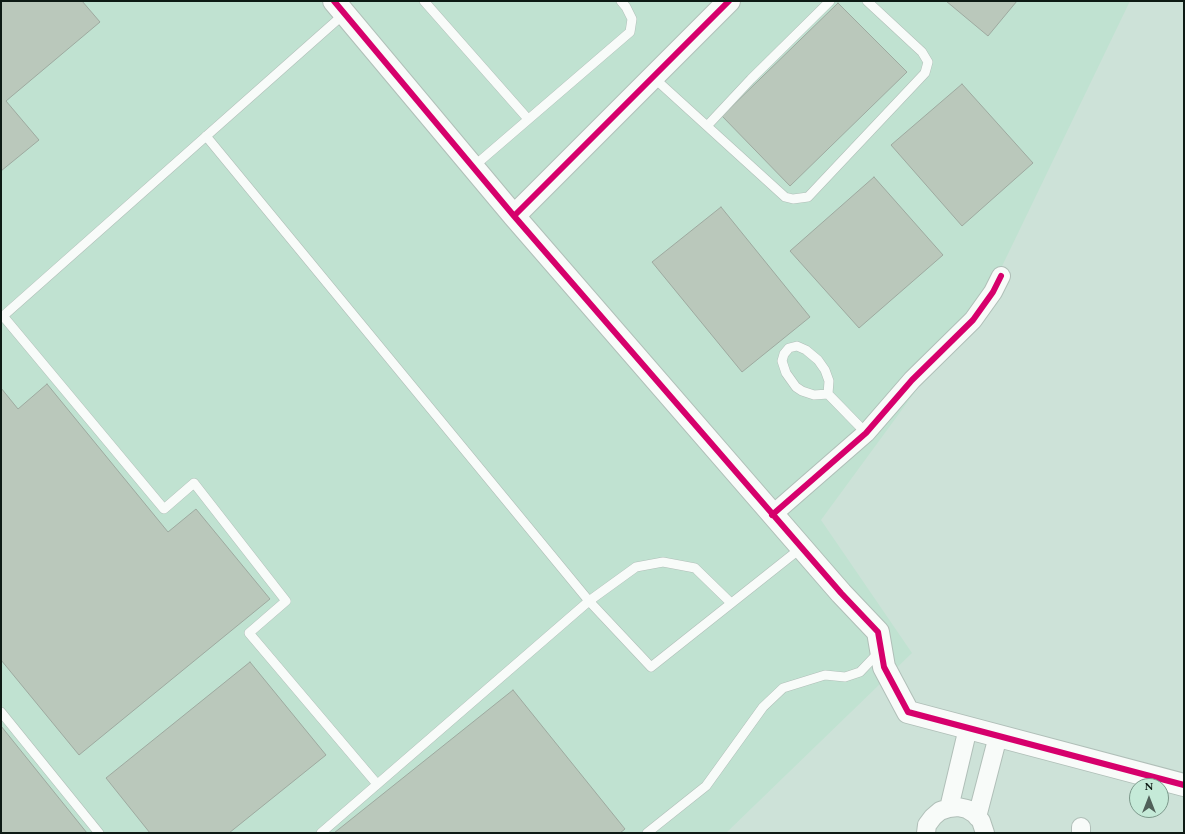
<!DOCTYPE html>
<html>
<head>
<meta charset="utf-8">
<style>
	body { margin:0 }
	#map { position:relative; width:1185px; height:834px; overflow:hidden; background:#cde2d8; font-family:Spectral,serif }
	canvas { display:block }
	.frame { position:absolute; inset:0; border:2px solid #0d1a14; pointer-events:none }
	.north { position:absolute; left:1129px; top:778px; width:40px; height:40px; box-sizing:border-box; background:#c5ead8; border:1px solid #7b978a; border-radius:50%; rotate:0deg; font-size:11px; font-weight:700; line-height:16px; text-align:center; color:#0d1a14 }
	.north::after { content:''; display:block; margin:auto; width:14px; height:18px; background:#506059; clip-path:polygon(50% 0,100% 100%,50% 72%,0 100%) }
</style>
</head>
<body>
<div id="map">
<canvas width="1185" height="834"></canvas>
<div class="frame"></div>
<div class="north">N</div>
</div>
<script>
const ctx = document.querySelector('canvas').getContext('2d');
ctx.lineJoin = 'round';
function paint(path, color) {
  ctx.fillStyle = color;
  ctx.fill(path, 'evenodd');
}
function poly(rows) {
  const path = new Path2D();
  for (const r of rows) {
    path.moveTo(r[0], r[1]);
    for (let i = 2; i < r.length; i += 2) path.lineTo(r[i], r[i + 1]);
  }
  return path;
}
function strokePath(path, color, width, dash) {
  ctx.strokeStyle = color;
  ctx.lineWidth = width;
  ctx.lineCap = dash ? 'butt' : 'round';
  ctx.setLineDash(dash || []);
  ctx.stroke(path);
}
const built = poly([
	[1,1,1130,1,992,287,821,520,912,653,726,833,1,833]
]);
const building = poly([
	[1,1,82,1,100,22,6,101,39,140,1,171,1,1],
	[946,1,1017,1,988,36,946,1],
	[838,3,907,72,790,186,722,116,838,3],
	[962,84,1033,163,962,226,891,145,962,84],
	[874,177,943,255,859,328,790,251,874,177],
	[721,207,810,317,742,372,652,262,721,207],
	[47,384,168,532,196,509,270,599,79,755,1,660,1,388,18,409,47,384],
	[250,662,326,755,229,833,150,833,106,778,250,662],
	[513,690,625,829,620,833,334,833,513,690],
	[1,726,87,833,1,833,1,726]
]);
const service = poly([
	[424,1,528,119],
	[653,77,785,197,793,199,808,197,925,73,928,62,922,52,867,1],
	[707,126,751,79,830,1],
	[206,136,589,601,636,567,663,562,695,568,731,603],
	[473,167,630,32,632,19,626,7,621,1],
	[3,316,164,509,194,483,286,601,249,633,377,784],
	[1,318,344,14],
	[828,394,829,381,825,370,818,360,806,350,797,346,789,348,784,354,782,361,786,373,796,387,802,391,814,395,828,394,866,433],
	[1,712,99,833],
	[321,833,589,601,651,667,801,548],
	[647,833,706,786,763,707,783,688,825,675,845,677,860,672,880,651]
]);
const minor = poly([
	[772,515,866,433,912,380,973,320,993,292,1001,276],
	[949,808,968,728],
	[977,817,998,736],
	[926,833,927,825,933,817,940,811,949,808,958,807,967,809,975,814,981,821,985,833],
	[1081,833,1081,827]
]);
const tertiary = poly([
	[334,1,514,216,841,593,878,632,884,667,908,712,1184,785],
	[514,216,729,1]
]);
const cycleway = poly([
	[334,1,514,216,841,593,878,632,884,667,908,712,1184,785],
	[514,216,729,1],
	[772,515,866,433,912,380,973,320,993,292,1001,276]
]);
paint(built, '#c0e2d1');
paint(building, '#bac8bb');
strokePath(building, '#9eaaa0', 1);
strokePath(service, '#b0bfb8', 10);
strokePath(minor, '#b0bfb8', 20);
strokePath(tertiary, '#b0bfb8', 24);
strokePath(service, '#f8fbf9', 9);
strokePath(minor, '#f8fbf9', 18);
strokePath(tertiary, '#f8fbf9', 22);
strokePath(cycleway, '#d6006c', 6);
</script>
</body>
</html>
